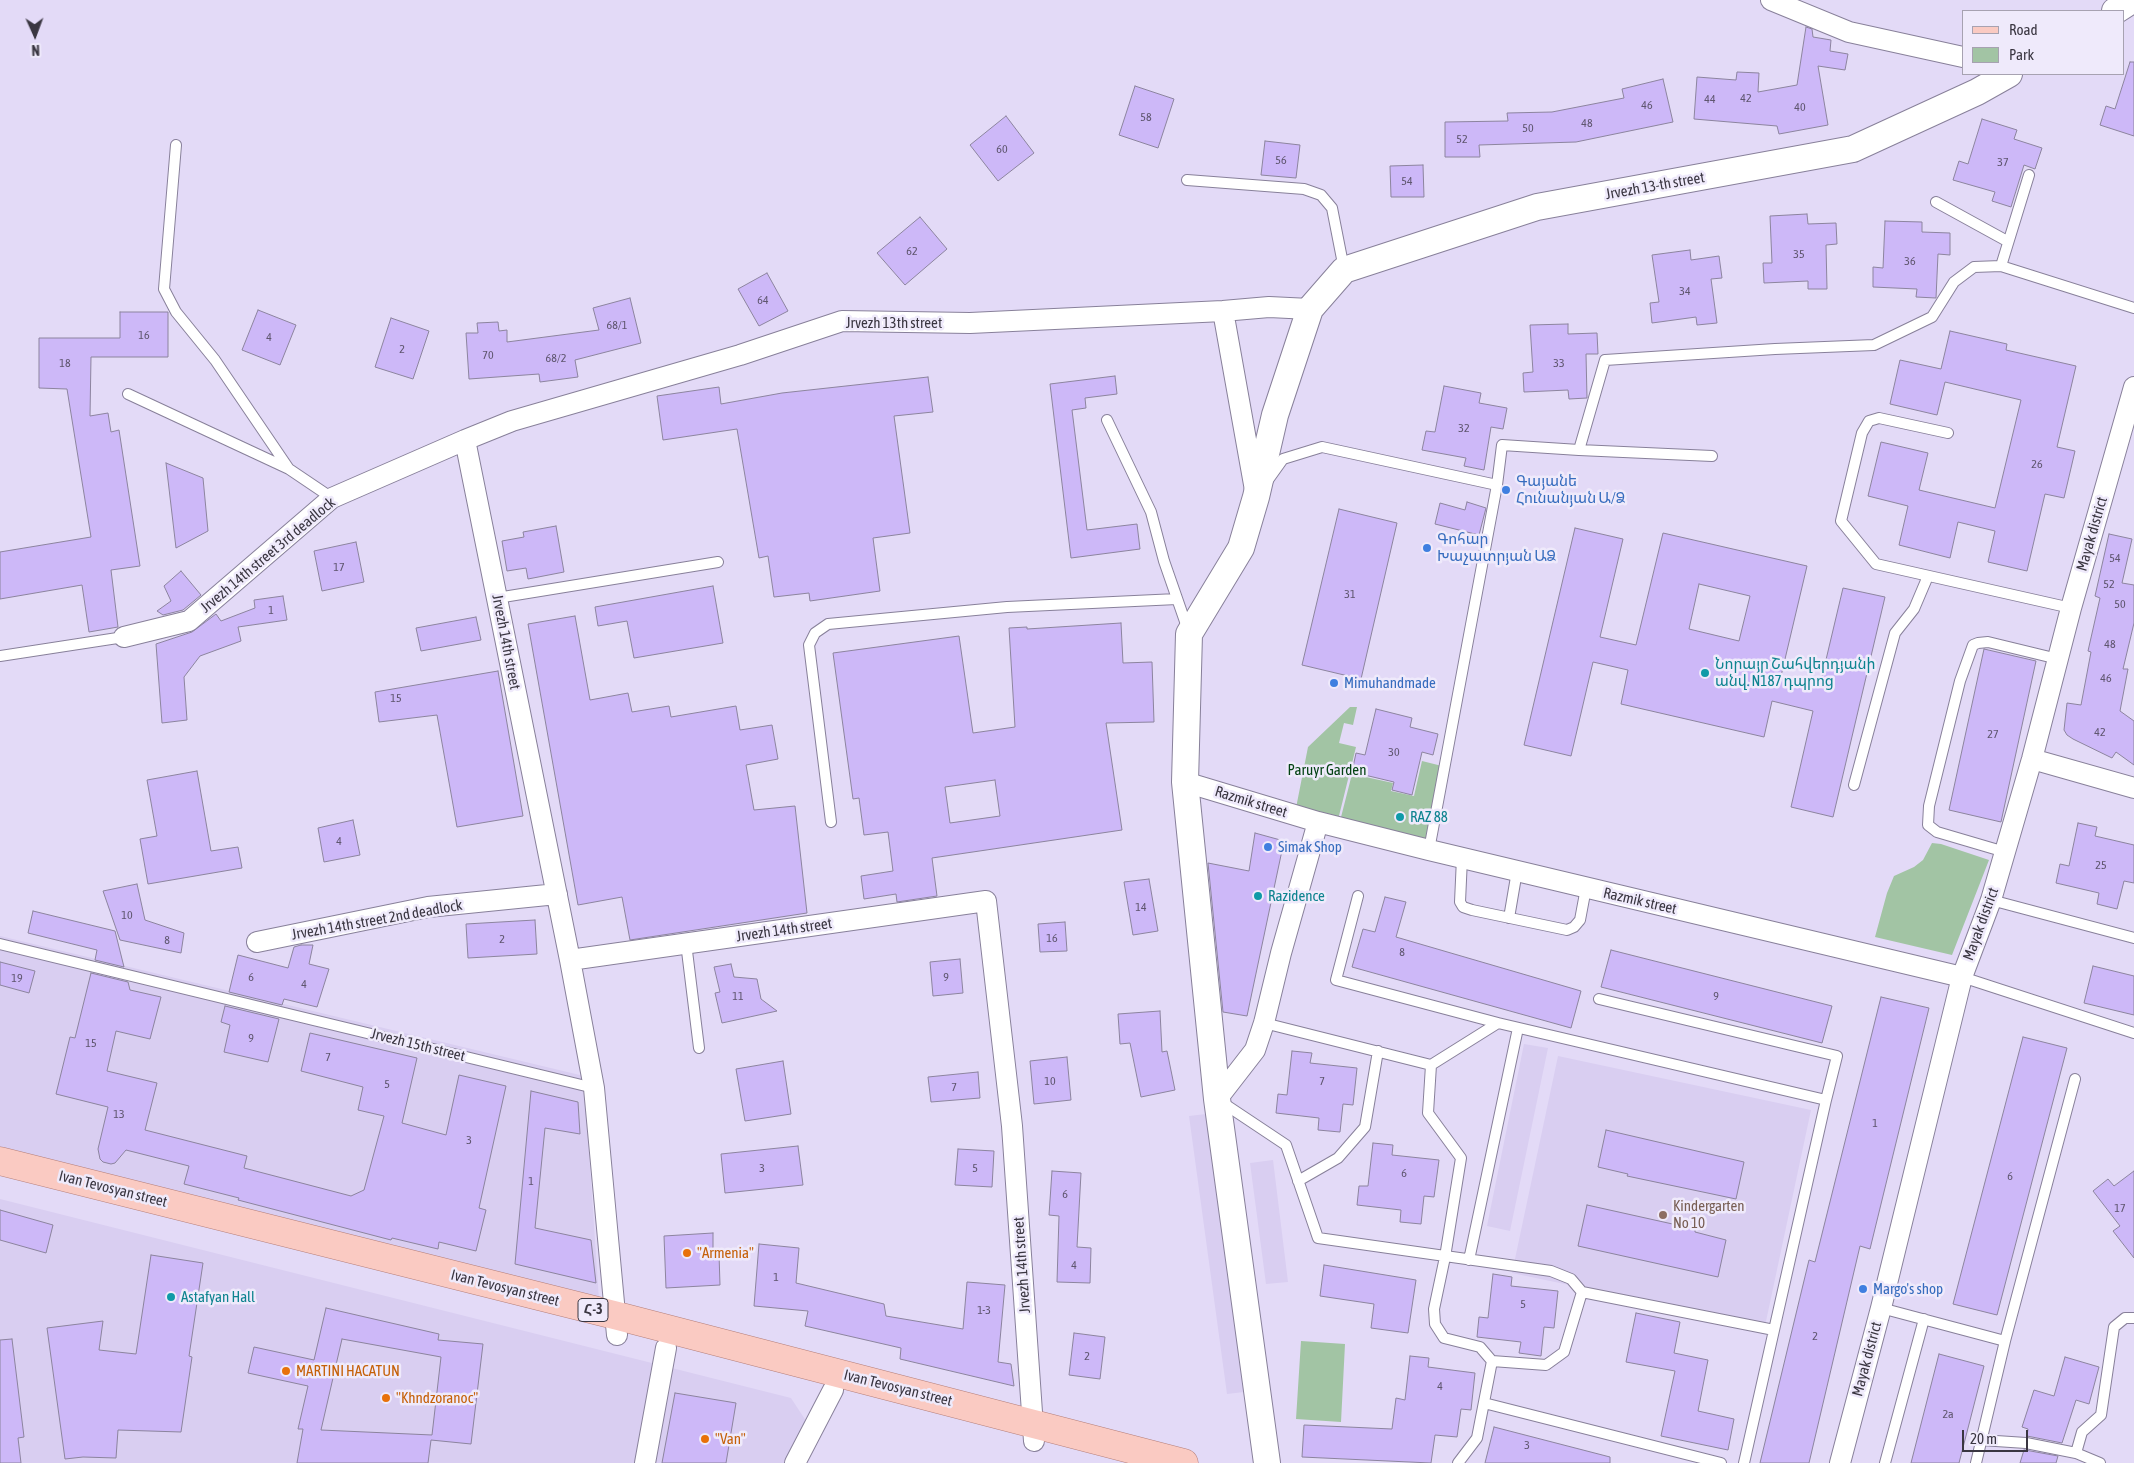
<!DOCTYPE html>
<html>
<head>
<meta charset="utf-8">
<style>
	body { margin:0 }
	#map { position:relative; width:2134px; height:1463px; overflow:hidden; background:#e3daf7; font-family:"Asap Condensed",sans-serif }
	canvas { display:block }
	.legend { position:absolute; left:1962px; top:10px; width:162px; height:65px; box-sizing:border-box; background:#efeafb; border:1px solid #a7a2b1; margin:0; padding:6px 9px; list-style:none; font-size:15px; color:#3a3641 }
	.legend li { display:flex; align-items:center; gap:10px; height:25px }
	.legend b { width:25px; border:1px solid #a7a2b1 }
	.north { position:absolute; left:10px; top:10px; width:50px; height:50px; -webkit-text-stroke:4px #efeafb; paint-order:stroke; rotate:178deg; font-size:14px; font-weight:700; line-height:20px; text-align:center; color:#3a3641 }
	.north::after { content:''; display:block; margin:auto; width:18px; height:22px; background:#3a3641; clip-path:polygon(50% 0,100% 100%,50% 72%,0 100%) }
	.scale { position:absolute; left:1962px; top:1430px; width:66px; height:22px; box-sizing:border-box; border:2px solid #3a3641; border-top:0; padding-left:6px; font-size:15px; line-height:18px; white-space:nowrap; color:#3a3641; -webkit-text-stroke:4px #efeafb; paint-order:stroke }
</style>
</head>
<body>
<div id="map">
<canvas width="2134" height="1463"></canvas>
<ul class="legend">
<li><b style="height:6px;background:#facac2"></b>Road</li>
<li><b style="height:14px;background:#a2c4a4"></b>Park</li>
</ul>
<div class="north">N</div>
<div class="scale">20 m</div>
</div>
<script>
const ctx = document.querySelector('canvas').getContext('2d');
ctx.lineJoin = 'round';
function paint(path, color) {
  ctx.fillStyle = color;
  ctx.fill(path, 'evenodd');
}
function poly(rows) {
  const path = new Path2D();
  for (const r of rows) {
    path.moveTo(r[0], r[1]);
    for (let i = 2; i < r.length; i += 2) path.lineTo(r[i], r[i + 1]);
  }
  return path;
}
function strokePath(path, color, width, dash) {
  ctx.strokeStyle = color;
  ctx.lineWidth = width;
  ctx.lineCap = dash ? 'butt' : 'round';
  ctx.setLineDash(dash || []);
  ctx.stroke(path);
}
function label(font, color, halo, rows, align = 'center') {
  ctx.font = font + ' "Asap Condensed","Noto Sans Armenian",sans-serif';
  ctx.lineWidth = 5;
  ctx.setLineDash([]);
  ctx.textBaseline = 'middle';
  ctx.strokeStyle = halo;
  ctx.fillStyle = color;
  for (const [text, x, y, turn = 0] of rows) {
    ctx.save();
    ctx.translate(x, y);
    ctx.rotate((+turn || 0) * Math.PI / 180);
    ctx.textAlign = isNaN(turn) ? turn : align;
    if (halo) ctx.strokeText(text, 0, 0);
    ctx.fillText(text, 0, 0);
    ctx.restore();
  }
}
const built = poly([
	[0,936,584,1076,599,1300,0,1148],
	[1524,1044,1548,1048,1510,1231,1487,1226],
	[1558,1056,1811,1110,1765,1326,1512,1273],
	[1206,1114,1244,1392,1227,1394,1189,1116],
	[1273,1160,1288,1282,1266,1284,1250,1163],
	[0,1199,791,1398,808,1424,788,1463,0,1463]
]);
const green = poly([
	[1350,707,1357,707,1353,725,1344,723,1339,743,1356,747,1337,824,1295,813,1308,747],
	[1422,761,1442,766,1427,847,1339,825,1352,774,1393,783,1391,791,1414,796],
	[1932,843,1941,844,1989,860,1952,955,1875,937,1887,893,1894,876,1914,867,1923,860],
	[1301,1341,1345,1344,1341,1422,1296,1419]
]);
const building = poly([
	[1806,27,1812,29,1813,37,1831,40,1830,51,1848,54,1845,70,1818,66,1828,125,1779,134,1777,126,1694,119,1697,77,1736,80,1737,72,1759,73,1758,92,1797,85,1806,27],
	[2130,62,2134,62,2134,136,2100,125,2106,106,2115,109,2130,62],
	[1663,79,1673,122,1576,142,1479,145,1480,157,1445,157,1445,122,1508,121,1507,113,1552,112,1624,98,1622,89,1663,79],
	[1135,86,1174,99,1158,148,1119,135,1135,86],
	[1006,116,1034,153,998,181,970,145,1006,116],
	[1982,119,2017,130,2014,139,2042,148,2035,169,2024,165,2011,207,1992,201,1995,192,1953,180,1959,161,1968,164,1982,119],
	[1265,141,1300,145,1296,178,1261,175,1265,141],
	[1423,165,1424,197,1391,197,1390,166,1423,165],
	[1807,214,1808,224,1836,223,1837,244,1826,245,1827,289,1808,289,1808,281,1764,283,1763,263,1772,263,1770,216,1807,214],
	[920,217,947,249,905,285,877,253,920,217],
	[1885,221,1922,222,1922,232,1950,233,1950,255,1938,254,1936,298,1916,297,1917,289,1873,287,1873,267,1883,268,1885,221],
	[1690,250,1691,260,1719,256,1722,278,1711,279,1717,323,1697,325,1696,317,1652,323,1650,303,1659,302,1652,255,1690,250],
	[767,273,788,311,759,326,738,289,767,273],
	[630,298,641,343,575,360,578,377,540,382,539,374,469,379,466,333,478,333,477,323,498,322,499,331,507,330,507,342,599,330,593,308,630,298],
	[258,310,296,325,280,365,242,350,258,310],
	[120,312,168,312,168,357,91,357,90,416,108,413,111,432,119,430,140,566,111,570,118,627,89,632,82,585,0,599,0,552,91,537,67,389,39,388,39,338,120,338,120,312],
	[391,318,429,331,413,379,375,367,391,318],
	[1568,324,1568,334,1597,333,1598,354,1586,354,1587,398,1569,399,1568,390,1524,392,1523,373,1533,372,1530,325,1568,324],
	[1950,331,2007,344,2006,350,2076,366,2057,447,2075,451,2064,498,2045,494,2027,571,1988,562,1995,531,1958,522,1950,558,1899,545,1908,506,1868,496,1881,442,1928,453,1919,490,1995,508,2021,400,1945,382,1937,415,1890,404,1900,360,1941,369,1950,331],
	[1115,376,1117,394,1085,398,1086,408,1072,410,1087,530,1137,524,1140,549,1071,558,1050,384,1115,376],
	[928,377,933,412,894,416,910,533,873,538,880,591,810,601,809,593,774,597,768,556,759,558,737,429,663,440,657,396,719,387,721,404,782,393,928,377],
	[1444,386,1481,393,1479,403,1507,408,1503,429,1491,427,1484,470,1464,466,1466,458,1422,450,1426,431,1435,432,1444,386],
	[166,463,203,478,208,531,176,548,166,463],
	[1467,502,1486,508,1479,535,1435,524,1440,503,1465,510,1467,502],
	[1339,509,1397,523,1361,679,1302,665,1339,509],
	[556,526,564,572,528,579,526,568,507,571,502,541,524,537,523,532,556,526],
	[1575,528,1623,539,1600,637,1636,645,1663,533,1807,566,1781,676,1820,685,1843,588,1885,597,1833,817,1791,807,1813,711,1772,701,1764,737,1621,704,1628,670,1593,662,1571,756,1524,745,1575,528],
	[1699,584,1750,596,1739,641,1689,629,1699,584],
	[2109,534,2132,539,2122,583,2134,585,2134,623,2123,669,2128,669,2120,711,2134,721,2134,765,2116,752,2112,758,2073,739,2067,735,2064,730,2067,703,2081,705,2091,652,2088,651,2100,598,2095,596,2109,534],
	[356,542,364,582,322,591,314,551,356,542],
	[181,571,201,595,183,610,163,615,157,611,171,601,164,586,181,571],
	[713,586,723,643,634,658,627,621,598,626,595,607,713,586],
	[283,596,287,620,238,627,241,641,200,656,184,677,187,720,162,723,156,644,192,632,216,614,221,621,255,608,254,600,283,596],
	[575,616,590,700,628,693,632,712,669,706,671,717,736,706,740,730,772,725,778,759,746,765,754,810,795,806,807,913,630,940,622,897,578,905,528,624,575,616],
	[476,617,481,640,421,651,416,628,476,617],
	[1121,623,1123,663,1152,662,1154,722,1106,723,1122,830,932,858,937,896,897,902,896,894,864,899,861,876,893,871,888,832,864,835,859,798,853,799,833,653,959,636,973,733,1015,727,1009,628,1027,627,1027,629,1121,623],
	[995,780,1000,816,950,823,945,787,995,780],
	[1984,649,2036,661,2001,822,1949,810,1984,649],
	[498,671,523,816,457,827,437,715,379,722,375,692,498,671],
	[1376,709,1412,718,1410,727,1438,734,1433,755,1422,752,1412,795,1392,790,1394,782,1352,772,1356,753,1365,755,1376,709],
	[197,771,211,851,238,847,242,868,148,884,140,839,157,836,147,780,197,771],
	[353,820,360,855,324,862,318,828,353,820],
	[2078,823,2097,827,2095,836,2134,845,2134,883,2124,881,2117,909,2097,904,2099,893,2056,883,2060,864,2069,866,2078,823],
	[1255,833,1284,841,1247,1016,1223,1012,1208,863,1249,871,1255,833],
	[1149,879,1158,931,1133,935,1124,882,1149,879],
	[137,884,145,920,184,933,181,953,120,940,103,891,137,884],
	[1385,897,1406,902,1396,937,1581,991,1571,1028,1352,967,1363,929,1375,932,1385,897],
	[33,911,115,931,124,967,95,960,97,950,28,933,33,911],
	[535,920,537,954,468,958,466,924,535,920],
	[1065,922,1067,951,1040,952,1038,924,1065,922],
	[301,945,313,945,309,964,329,969,317,1007,284,999,282,1005,229,992,238,955,288,968,294,947,301,945],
	[1611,950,1832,1006,1822,1043,1601,987,1611,950],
	[960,959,963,993,933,996,930,962,960,959],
	[0,962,35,971,29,993,0,985,0,962],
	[731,964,734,977,757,979,761,999,777,1011,722,1023,715,993,720,992,714,967,731,964],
	[2093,966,2134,976,2134,1015,2084,1003,2093,966],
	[91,973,128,982,130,990,161,997,150,1039,116,1031,107,1071,157,1083,145,1130,247,1156,244,1168,351,1196,364,1190,384,1116,358,1110,363,1087,301,1071,310,1033,417,1058,402,1123,446,1135,459,1075,506,1086,479,1208,486,1210,476,1251,439,1242,438,1249,392,1238,391,1240,238,1200,239,1198,184,1184,189,1166,126,1150,115,1163,111,1164,103,1162,100,1159,98,1149,108,1107,56,1094,70,1037,75,1038,91,973],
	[1881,997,1929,1008,1870,1249,1860,1246,1809,1463,1760,1463,1809,1260,1815,1262,1881,997],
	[225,1006,279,1019,268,1062,224,1052,230,1025,221,1022,225,1006],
	[1160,1011,1162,1052,1167,1051,1175,1090,1141,1097,1130,1043,1120,1044,1118,1014,1160,1011],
	[2023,1037,2067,1048,1997,1315,1953,1304,2023,1037],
	[1292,1051,1312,1053,1310,1063,1357,1068,1353,1105,1343,1104,1340,1132,1318,1130,1319,1118,1276,1113,1278,1094,1287,1095,1292,1051],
	[1067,1057,1071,1100,1034,1104,1030,1061,1067,1057],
	[783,1061,791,1114,745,1121,736,1069,783,1061],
	[978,1072,980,1098,931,1102,928,1077,978,1072],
	[531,1091,578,1102,580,1134,545,1128,535,1228,591,1240,596,1283,515,1264,531,1091],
	[1606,1130,1744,1162,1736,1199,1627,1176,1628,1174,1598,1167,1606,1130],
	[1373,1143,1393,1145,1392,1155,1439,1160,1434,1197,1424,1196,1421,1224,1400,1222,1401,1210,1357,1205,1359,1186,1368,1186,1373,1143],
	[798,1146,803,1185,725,1193,721,1154,798,1146],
	[958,1149,994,1151,992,1187,955,1185,958,1149],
	[1052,1171,1081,1173,1077,1247,1091,1248,1090,1283,1057,1282,1059,1216,1049,1215,1052,1171],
	[2134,1171,2134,1258,2113,1231,2120,1226,2093,1191,2108,1179,2114,1186,2134,1171],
	[1587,1205,1695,1229,1695,1232,1726,1240,1718,1277,1578,1246,1587,1205],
	[0,1210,53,1225,46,1253,0,1240,0,1210],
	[713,1233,713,1251,719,1254,720,1285,666,1288,664,1236,713,1233],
	[759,1244,799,1248,796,1283,884,1304,886,1316,963,1329,967,1282,1005,1285,998,1362,1011,1364,1014,1386,900,1359,901,1348,805,1326,808,1311,754,1306,759,1244],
	[151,1255,203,1263,189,1356,192,1357,181,1432,118,1430,116,1458,83,1457,65,1459,47,1328,103,1321,99,1350,136,1354,151,1255],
	[1324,1265,1416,1280,1408,1333,1371,1328,1374,1304,1320,1296,1324,1265],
	[1493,1274,1512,1277,1511,1286,1558,1291,1554,1328,1544,1327,1541,1356,1519,1353,1521,1342,1477,1337,1479,1317,1488,1318,1493,1274],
	[326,1308,439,1334,438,1340,483,1344,471,1444,431,1440,428,1463,297,1463,303,1429,298,1429,308,1386,248,1373,254,1347,314,1360,326,1308],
	[342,1339,441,1357,432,1435,321,1430,342,1339],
	[1636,1313,1680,1322,1674,1353,1708,1360,1698,1411,1734,1419,1728,1450,1661,1436,1675,1371,1626,1362,1636,1313],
	[1074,1333,1105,1337,1100,1379,1069,1375,1074,1333],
	[12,1339,24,1437,18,1438,21,1463,0,1463,0,1340,12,1339],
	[1939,1354,1984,1366,1959,1463,1911,1463,1939,1354],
	[1410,1356,1429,1358,1428,1367,1475,1373,1471,1410,1461,1409,1457,1437,1435,1435,1431,1463,1302,1457,1304,1425,1392,1429,1396,1398,1405,1400,1410,1356],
	[2065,1357,2099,1367,2089,1404,2076,1400,2062,1443,2027,1436,2028,1429,2022,1427,2034,1390,2054,1396,2065,1357],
	[675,1393,736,1403,726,1463,662,1463,675,1393],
	[1494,1427,1610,1457,1610,1463,1485,1463,1494,1427],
	[2024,1450,2025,1450,2058,1456,2056,1463,2020,1463,2024,1450]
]);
const service = poly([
	[176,145,164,289,176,312,215,360,289,469],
	[1187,180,1304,189,1321,195,1332,208,1344,269],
	[1936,202,2007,241],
	[2001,266,2029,175],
	[128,394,289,469,332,498],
	[1107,420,1151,512,1164,561,1188,630],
	[1948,433,1879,418,1869,421,1862,433,1841,521,1876,564,2071,608],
	[1579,450,1712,456],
	[1268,480,1283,459,1322,447,1497,485,1502,445,1579,450,1605,360,1775,349,1874,345,1932,317,1954,282,1974,267,2001,266,2134,308],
	[497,598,718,562],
	[0,656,124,637],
	[1854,785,1895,633,1914,609,1928,576],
	[831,822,809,645,815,633,828,624,1007,607,1177,599],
	[1429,850,1497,485],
	[2005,852,1937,832,1928,825,1929,806,1960,681,1973,645,1978,643,1988,642,2058,659],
	[1462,858,1460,902,1463,907,1472,910,1567,930,1574,927,1580,920,1586,888],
	[1358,896,1336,980,1498,1023],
	[1991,900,2134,938],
	[1509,918,1517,871],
	[686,943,699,1048],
	[0,944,594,1088],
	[1962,977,2134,1033],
	[1599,999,1837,1056,1826,1100],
	[1264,1023,1431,1065,1498,1023,1826,1100,1744,1463],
	[1431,1065,1428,1113,1461,1158,1445,1257,1434,1309,1435,1324,1444,1338,1480,1347,1492,1361],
	[1220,1101,1286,1145,1318,1238,1551,1271,1571,1279,1582,1292,1564,1352,1546,1365,1492,1361,1477,1438,1458,1463],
	[1298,1181,1338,1158,1365,1127,1378,1051],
	[1469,1260,1518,1028],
	[1582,1292,1774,1330],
	[1881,1308,2005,1341,1976,1463],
	[2005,1341,2075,1079],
	[1484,1403,1721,1463],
	[1981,1440,2026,1443,2076,1453],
	[1885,1463,1924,1319],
	[2100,1463,2076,1453,2082,1432,2101,1415,2114,1327,2125,1318,2134,1318]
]);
const minor = poly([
	[1771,0,1849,32,1963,57],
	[1223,311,1255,490],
	[465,440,570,960,986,901,1012,1126,1034,1441],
	[124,637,189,621,332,498,465,440,512,421,740,355,842,321,970,323,1223,311,1269,307,1310,309],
	[2032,759,2134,788],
	[1185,782,1318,822,1429,850,1962,977],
	[257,942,428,907,557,894],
	[570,960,594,1088,617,1335],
	[1217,1099,1255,1050,1264,1023,1281,953,1318,822],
	[645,1463,666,1348],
	[795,1463,833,1390],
	[1840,1463,1881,1308,1962,977,1991,900,2032,759,2071,608,2134,387]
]);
const tertiary = poly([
	[2115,11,2132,0],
	[1267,1463,1217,1099,1185,782,1189,634,1241,548,1256,497,1275,415,1310,309,1344,270,1537,207,1853,149,1977,92,2009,74]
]);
const primary = poly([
	[0,1161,614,1315,1184,1463]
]);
const markers = [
	[1506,490,5,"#3f7fe0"],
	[1427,548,5,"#3f7fe0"],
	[1705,673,5,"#0f9aa8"],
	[1334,683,5,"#3f7fe0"],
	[1400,817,5,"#0f9aa8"],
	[1268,847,5,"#3f7fe0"],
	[1258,896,5,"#0f9aa8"],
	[1663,1215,5,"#8d6e63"],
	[687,1253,5,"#e8710a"],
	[1863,1289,5,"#3f7fe0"],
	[171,1297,5,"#0f9aa8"],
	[286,1371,5,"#e8710a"],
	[386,1398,5,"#e8710a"],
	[705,1439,5,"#e8710a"]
];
const numberNames = [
	["42",1746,98],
	["44",1710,99],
	["46",1647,105],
	["40",1800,107],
	["58",1146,117],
	["48",1587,123],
	["50",1528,128],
	["52",1462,139],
	["60",1002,149],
	["56",1281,160],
	["37",2003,162],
	["54",1407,181],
	["62",912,251],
	["35",1799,254],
	["36",1910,261],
	["34",1685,291],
	["64",763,300],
	["68/1",617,325],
	["16",144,335],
	["4",269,337],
	["2",402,349],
	["70",488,355],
	["68/2",556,358],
	["18",65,363],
	["33",1559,363],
	["32",1464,428],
	["26",2037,464],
	["54",2115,558],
	["17",339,567],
	["52",2109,584],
	["31",1350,594],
	["50",2120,604],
	["1",271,610],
	["48",2110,644],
	["46",2106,678],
	["15",396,698],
	["42",2100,732],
	["27",1993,734],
	["30",1394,752],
	["4",339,841],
	["25",2101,865],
	["14",1141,907],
	["10",127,915],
	["16",1052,938],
	["2",502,939],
	["8",167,940],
	["8",1402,952],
	["6",251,977],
	["9",946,977],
	["19",17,978],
	["4",304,984],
	["11",738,996],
	["9",1716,996],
	["9",251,1038],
	["15",91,1043],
	["7",328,1057],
	["10",1050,1081],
	["7",1322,1081],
	["5",387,1084],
	["7",954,1087],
	["13",119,1114],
	["1",1875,1123],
	["3",469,1140],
	["3",762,1168],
	["5",975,1168],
	["6",1404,1173],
	["6",2010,1176],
	["1",531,1181],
	["6",1065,1194],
	["17",2120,1208],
	["4",1074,1265],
	["1",776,1277],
	["5",1523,1304],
	["1-3",984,1310],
	["2",1815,1336],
	["2",1087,1356],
	["4",1440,1386],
	["2a",1948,1414],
	["3",1527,1445]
];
const shields = [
	[593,1310,30]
];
const shieldNames = [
	["Հ-3",593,1310]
];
const streetNames = [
	["Jrvezh 13-th street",1655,186,-10],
	["Jrvezh 13th street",894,323],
	["Mayak district",2092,534,-74],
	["Jrvezh 14th street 3rd deadlock",268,555,-40],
	["Jrvezh 14th street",506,642,79],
	["Razmik street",1251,802,17],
	["Razmik street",1640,901,13],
	["Jrvezh 14th street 2nd deadlock",377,920,-10],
	["Mayak district",1981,924,-70],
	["Jrvezh 14th street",784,930,-8],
	["Jrvezh 15th street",418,1045,14],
	["Ivan Tevosyan street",113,1189,14],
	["Jrvezh 14th street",1022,1265,-94],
	["Ivan Tevosyan street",505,1288,14],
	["Mayak district",1867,1359,-75],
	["Ivan Tevosyan street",898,1388,14]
];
const shopNames = [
	["Գայանե",1516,481],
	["Հունանյան Ա/Ձ",1516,498],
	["Գոհար",1437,539],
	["Խաչատրյան ԱՁ",1437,556],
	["Mimuhandmade",1344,683],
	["Simak Shop",1278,847],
	["Margo's shop",1873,1289]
];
const cultureNames = [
	["Նորայր Շահվերդյանի",1715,664],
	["անվ. N187 դպրոց",1715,681],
	["RAZ 88",1410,817],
	["Razidence",1268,896],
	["Astafyan Hall",181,1297]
];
const parkNames = [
	["Paruyr Garden",1327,770]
];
const educationNames = [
	["Kindergarten",1673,1206],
	["No 10",1673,1223]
];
const foodNames = [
	["\"Armenia\"",697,1253],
	["MARTINI HACATUN",296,1371],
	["\"Khndzoranoc\"",396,1398],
	["\"Van\"",715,1439]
];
paint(built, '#d9cef1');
paint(green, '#a2c4a4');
paint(building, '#cdb8f8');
strokePath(building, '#8c849e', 1);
strokePath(service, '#88809a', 12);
strokePath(minor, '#88809a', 22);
strokePath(tertiary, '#88809a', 28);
strokePath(primary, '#b47f7a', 29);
strokePath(service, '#fff', 10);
strokePath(minor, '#fff', 20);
strokePath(tertiary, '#fff', 26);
strokePath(primary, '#facac2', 28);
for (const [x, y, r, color] of markers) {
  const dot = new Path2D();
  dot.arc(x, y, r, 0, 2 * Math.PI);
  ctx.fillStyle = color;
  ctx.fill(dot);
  strokePath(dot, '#efeafb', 2);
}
label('12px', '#5f566f', null, numberNames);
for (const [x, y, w] of shields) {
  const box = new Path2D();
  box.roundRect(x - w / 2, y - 11.5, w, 23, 4);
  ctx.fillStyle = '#efeafb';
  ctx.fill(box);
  strokePath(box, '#3a3641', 1);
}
label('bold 14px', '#3a3641', null, shieldNames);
label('15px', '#3a3641', '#efeafb', streetNames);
label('15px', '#366cbe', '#efeafb', shopNames, 'left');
label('15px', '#0d838f', '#efeafb', cultureNames, 'left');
label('15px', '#034213', '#efeafb', parkNames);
label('15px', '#785e54', '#efeafb', educationNames, 'left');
label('15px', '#c56008', '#efeafb', foodNames, 'left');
</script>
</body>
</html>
